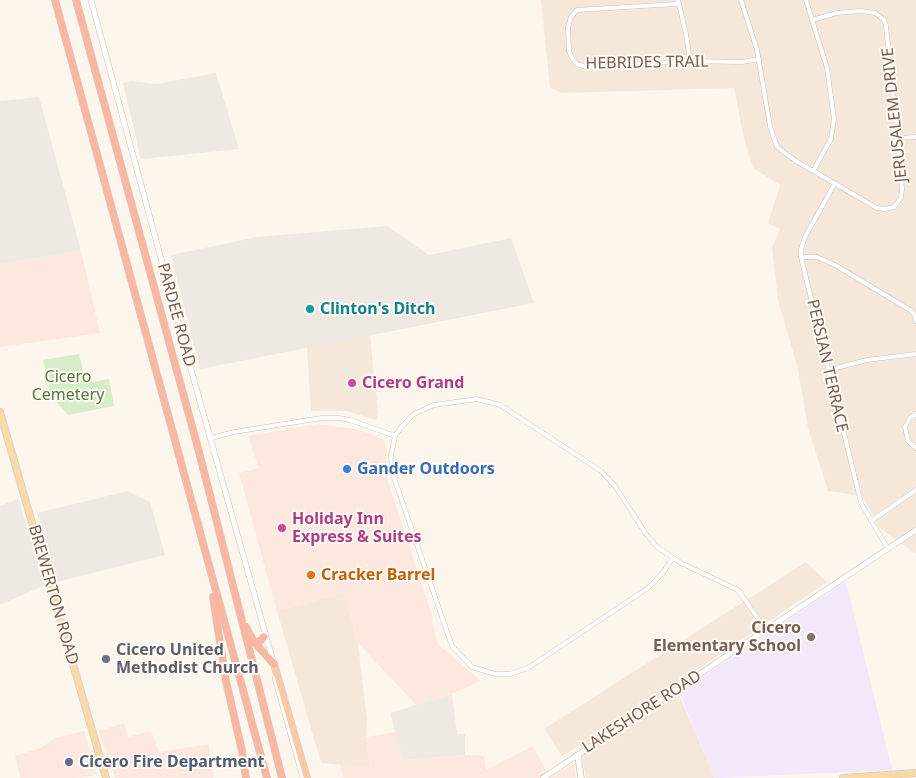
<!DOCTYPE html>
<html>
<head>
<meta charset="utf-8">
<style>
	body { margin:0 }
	canvas { display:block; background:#fdf6ec }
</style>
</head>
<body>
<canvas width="916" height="778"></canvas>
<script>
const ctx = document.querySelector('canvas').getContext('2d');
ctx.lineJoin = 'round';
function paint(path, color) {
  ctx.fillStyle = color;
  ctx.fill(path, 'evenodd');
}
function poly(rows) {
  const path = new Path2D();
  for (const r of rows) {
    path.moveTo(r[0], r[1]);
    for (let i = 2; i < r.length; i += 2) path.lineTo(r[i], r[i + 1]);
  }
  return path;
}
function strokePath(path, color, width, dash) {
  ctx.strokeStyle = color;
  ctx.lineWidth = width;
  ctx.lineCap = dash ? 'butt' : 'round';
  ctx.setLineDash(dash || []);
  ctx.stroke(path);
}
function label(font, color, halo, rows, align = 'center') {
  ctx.font = font + ' "Noto Sans",sans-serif';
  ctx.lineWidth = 4;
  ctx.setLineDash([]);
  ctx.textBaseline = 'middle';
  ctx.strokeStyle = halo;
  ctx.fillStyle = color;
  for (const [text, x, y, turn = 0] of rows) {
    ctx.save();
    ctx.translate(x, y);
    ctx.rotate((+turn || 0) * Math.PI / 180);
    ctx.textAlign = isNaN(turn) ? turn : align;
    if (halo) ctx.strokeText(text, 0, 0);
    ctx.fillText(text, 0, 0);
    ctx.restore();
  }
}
const residential = poly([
	[541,0,916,0,916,554,881,529,862,496,828,491,808,428,798,369,778,300,772,248,780,229,768,223,780,185,753,168,744,139,734,88,562,93,550,88],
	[370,335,378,413,376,420,347,411,311,411,307,347],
	[806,562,827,582,675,685,715,778,586,778,580,745,562,756,544,729],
	[344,593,358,643,367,720,366,737,370,767,321,763,277,611]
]);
const commercial = poly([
	[81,251,100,333,0,347,0,264],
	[317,424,357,429,385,440,388,482,431,612,437,643,481,681,452,694,416,705,358,643,344,593,277,611,239,473,259,468,248,436],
	[124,723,128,737,151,731,159,752,209,744,213,778,115,778,99,731],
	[84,731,97,775,78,778,20,778,15,756,41,748,54,738],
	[396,732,404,760,465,755,484,756,486,770,533,746,549,777,574,764,576,778,343,778,340,764,370,767,366,737]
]);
const industrial = poly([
	[216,73,239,149,141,159,123,83,132,81,157,84],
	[39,97,81,251,0,264,0,101],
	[387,226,429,255,511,238,534,303,200,369,171,255,257,237],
	[128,491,150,502,165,555,57,582,37,513],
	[18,499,45,585,0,605,0,506],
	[452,694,457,734,465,734,465,755,403,760,390,713]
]);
const education = poly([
	[846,581,892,770,715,778,679,692]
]);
const green = poly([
	[79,354,86,383,109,379,114,406,68,415,53,398,49,397,49,385,43,360]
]);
const minor = poly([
	[678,0,686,34,690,61],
	[741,0,757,50,770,126,777,147,796,161,877,208,885,209,894,207,901,198,902,189,893,94,886,26,884,20,875,13,860,11,837,13,812,20],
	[806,0,827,68,834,119,831,139,813,171],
	[679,5,676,4,577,10,571,17,568,27,569,51,572,58,577,64,586,67,690,61,742,62,759,59],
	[898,138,916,137],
	[835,183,805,237,801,249,801,257,861,503,888,549],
	[801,257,817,257,835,265,910,310,914,314,916,321],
	[828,370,867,360,916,354],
	[916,414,910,418,905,427,908,441,916,448],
	[395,436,391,455,392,472,452,646,472,667,495,674,510,674,528,668,648,588,662,574,673,558],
	[211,438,234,432,322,418,339,418,350,420,395,436,402,426,414,414,434,405,477,399,500,405,601,471,615,486,646,534,657,547,681,563,738,590,766,630],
	[871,521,916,490]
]);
const tertiary = poly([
	[91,0,192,373,273,661],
	[275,678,303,778],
	[543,778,916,530]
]);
const secondary = poly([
	[578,755,581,778]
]);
const primary = poly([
	[0,412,106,778],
	[843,778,916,773]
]);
const trunk = poly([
	[274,664,307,778]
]);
const motorway = poly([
	[55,0,267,778],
	[76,0,199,452,282,778],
	[213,597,226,681,242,751,246,778],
	[246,627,254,642,274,664],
	[254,642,259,642,264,637]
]);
const markers = [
	[310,309,5,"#0f9aa8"],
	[352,383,5,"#d1479c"],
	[347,469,5,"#3f7fe0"],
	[282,528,5,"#d1479c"],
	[311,575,5,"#e8710a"],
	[811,637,5,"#8d6e63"],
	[106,659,5,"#6b7280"],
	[69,762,5,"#5c6f8a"]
];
const streetNames = [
	["HEBRIDES TRAIL",647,63,-1],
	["JERUSALEM DRIVE",895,115,-96],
	["PARDEE ROAD",176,315,75],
	["PERSIAN TERRACE",827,366,77],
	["BREWERTON ROAD",53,595,74],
	["LAKESHORE ROAD",642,712,-33]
];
const cultureNames = [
	["Clinton's Ditch",320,309]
];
const parkNames = [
	["Cicero",68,377],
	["Cemetery",68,395]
];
const hotelNames = [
	["Cicero Grand",362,383],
	["Holiday Inn",292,519],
	["Express & Suites",292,537]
];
const shopNames = [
	["Gander Outdoors",357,469]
];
const foodNames = [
	["Cracker Barrel",321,575]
];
const educationNames = [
	["Cicero",801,628],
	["Elementary School",801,646]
];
const worshipNames = [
	["Cicero United",116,650],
	["Methodist Church",116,668]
];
const serviceNames = [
	["Cicero Fire Department",79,762]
];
paint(residential, '#f5e8da');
paint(commercial, '#fde8e0');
paint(industrial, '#efe9e4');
paint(education, '#f3e8fa');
paint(green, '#d8ecc9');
strokePath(minor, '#d1beb0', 5);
strokePath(tertiary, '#d1beb0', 6);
strokePath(secondary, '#d6c0b0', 7);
strokePath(primary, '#dad1cd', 8);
strokePath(trunk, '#dad1cd', 8);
strokePath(motorway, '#dad1cd', 8);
strokePath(minor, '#fff', 4);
strokePath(tertiary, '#fff', 5);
strokePath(secondary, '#fff', 5.5);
strokePath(primary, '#fbd9a5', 6);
strokePath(trunk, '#f9c8a4', 6);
strokePath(motorway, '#f7b7a3', 7);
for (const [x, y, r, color] of markers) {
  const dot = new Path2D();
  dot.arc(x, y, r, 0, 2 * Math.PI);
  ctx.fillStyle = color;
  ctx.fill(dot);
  strokePath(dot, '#fffaf3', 2);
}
label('16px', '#7a5c4d', '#fffaf3', streetNames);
label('bold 16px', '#0d838f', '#fffaf3', cultureNames, 'left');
label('16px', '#537a41', '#fffaf3', parkNames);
label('bold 16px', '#b23c85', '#fffaf3', hotelNames, 'left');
label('bold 16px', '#366cbe', '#fffaf3', shopNames, 'left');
label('bold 16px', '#c56008', '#fffaf3', foodNames, 'left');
label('bold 16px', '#785e54', '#fffaf3', educationNames, 'right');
label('bold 16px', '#5b616d', '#fffaf3', worshipNames, 'left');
label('bold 16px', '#4e5e75', '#fffaf3', serviceNames, 'left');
</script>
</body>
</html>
